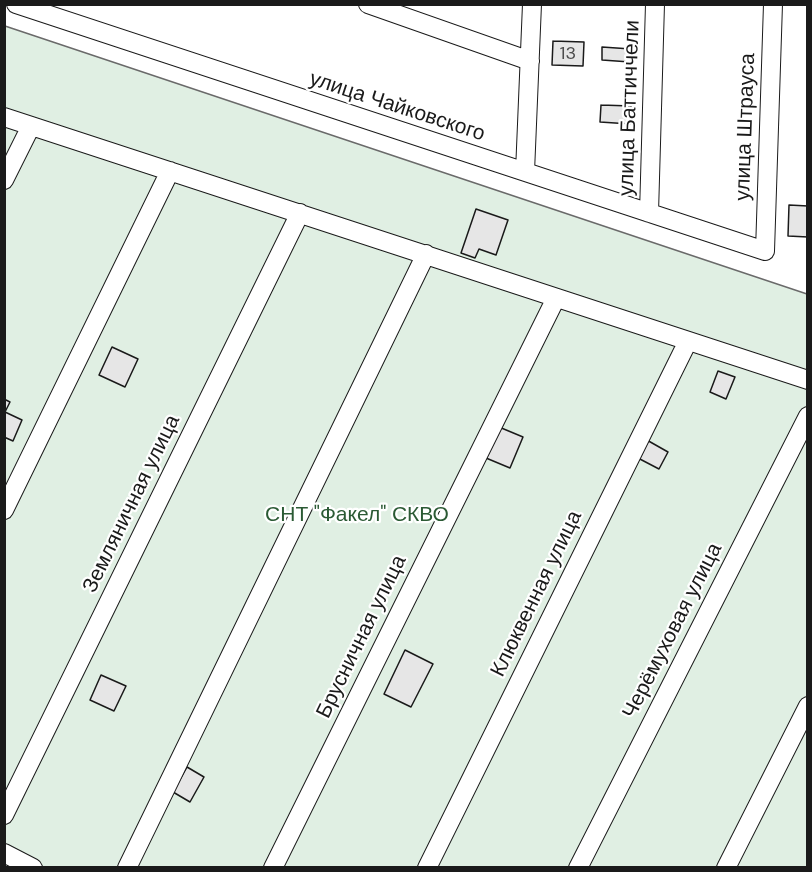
<!DOCTYPE html>
<html>
<head>
<meta charset="utf-8">
<style>
	body { margin:0 }
	#map { position:relative; width:812px; height:872px; overflow:hidden; background:#fff; font-family:"DM Sans",sans-serif }
	canvas { display:block }
	.frame { position:absolute; inset:0; border:6px solid #1a1a1a; pointer-events:none }
</style>
</head>
<body>
<div id="map">
<canvas width="812" height="872"></canvas>
<div class="frame"></div>
</div>
<script>
const ctx = document.querySelector('canvas').getContext('2d');
ctx.lineJoin = 'round';
function paint(path, color) {
  ctx.fillStyle = color;
  ctx.fill(path, 'evenodd');
}
function poly(rows) {
  const path = new Path2D();
  for (const r of rows) {
    path.moveTo(r[0], r[1]);
    for (let i = 2; i < r.length; i += 2) path.lineTo(r[i], r[i + 1]);
  }
  return path;
}
function strokePath(path, color, width, dash) {
  ctx.strokeStyle = color;
  ctx.lineWidth = width;
  ctx.lineCap = dash ? 'butt' : 'round';
  ctx.setLineDash(dash || []);
  ctx.stroke(path);
}
function label(font, color, halo, rows, align = 'center') {
  ctx.font = font + ' "DM Sans",sans-serif';
  ctx.lineWidth = 4.5;
  ctx.setLineDash([]);
  ctx.textBaseline = 'middle';
  ctx.strokeStyle = halo;
  ctx.fillStyle = color;
  for (const [text, x, y, turn = 0] of rows) {
    ctx.save();
    ctx.translate(x, y);
    ctx.rotate((+turn || 0) * Math.PI / 180);
    ctx.textAlign = isNaN(turn) ? turn : align;
    if (halo) ctx.strokeText(text, 0, 0);
    ctx.fillText(text, 0, 0);
    ctx.restore();
  }
}
const green = poly([
	[5,26,807,294,807,867,5,868,5,26]
]);
const building = poly([
	[553,41,584,42,583,66,552,65,553,41],
	[602,47,631,49,630,62,602,60,602,47],
	[601,105,631,106,630,124,600,122,601,105],
	[789,205,808,206,808,237,788,236,789,205],
	[476,209,508,220,496,255,479,249,475,258,461,253,476,209],
	[112,347,138,359,125,387,99,375,112,347],
	[718,371,735,377,726,399,710,392,718,371],
	[4,399,10,402,5,412,22,420,13,441,4,437,4,399],
	[499,427,523,437,510,468,486,458,499,427],
	[645,439,668,452,659,469,636,457,645,439],
	[405,650,433,664,411,707,384,694,405,650],
	[101,675,126,686,114,711,90,700,101,675],
	[187,767,204,777,190,802,173,792,187,767]
]);
const minor = poly([
	[16,4,765,251,773,4],
	[368,4,530,61],
	[4,117,808,380],
	[525,172,532,4],
	[4,180,31,126],
	[649,213,655,4],
	[4,510,170,171],
	[4,815,300,213],
	[4,853,33,868],
	[127,868,426,254],
	[273,868,556,298],
	[427,868,688,341],
	[578,868,808,416],
	[726,868,808,706]
]);
const numberNames = [
	["13",568,54]
];
const streetNames = [
	["улица Чайковского",397,107,18],
	["улица Баттиччели",630,108,-88],
	["улица Штрауса",746,127,-88],
	["Земляничная улица",132,504,-64],
	["Клюквенная улица",537,594,-64],
	["Черёмуховая улица",673,631,-63],
	["Брусничная улица",362,637,-64]
];
const parkNames = [
	["СНТ \"Факел\" СКВО",357,515]
];
paint(green, '#e0efe3');
strokePath(green, '#6a6a6a', 1.5);
paint(building, '#e6e6e6');
strokePath(building, '#1a1a1a', 1.5);
strokePath(minor, '#1a1a1a', 20);
strokePath(minor, '#fff', 18);
label('18px', '#4d4d4d', null, numberNames);
label('21px', '#1a1a1a', '#fff', streetNames);
label('21px', '#2b5a34', '#fff', parkNames);
</script>
</body>
</html>
